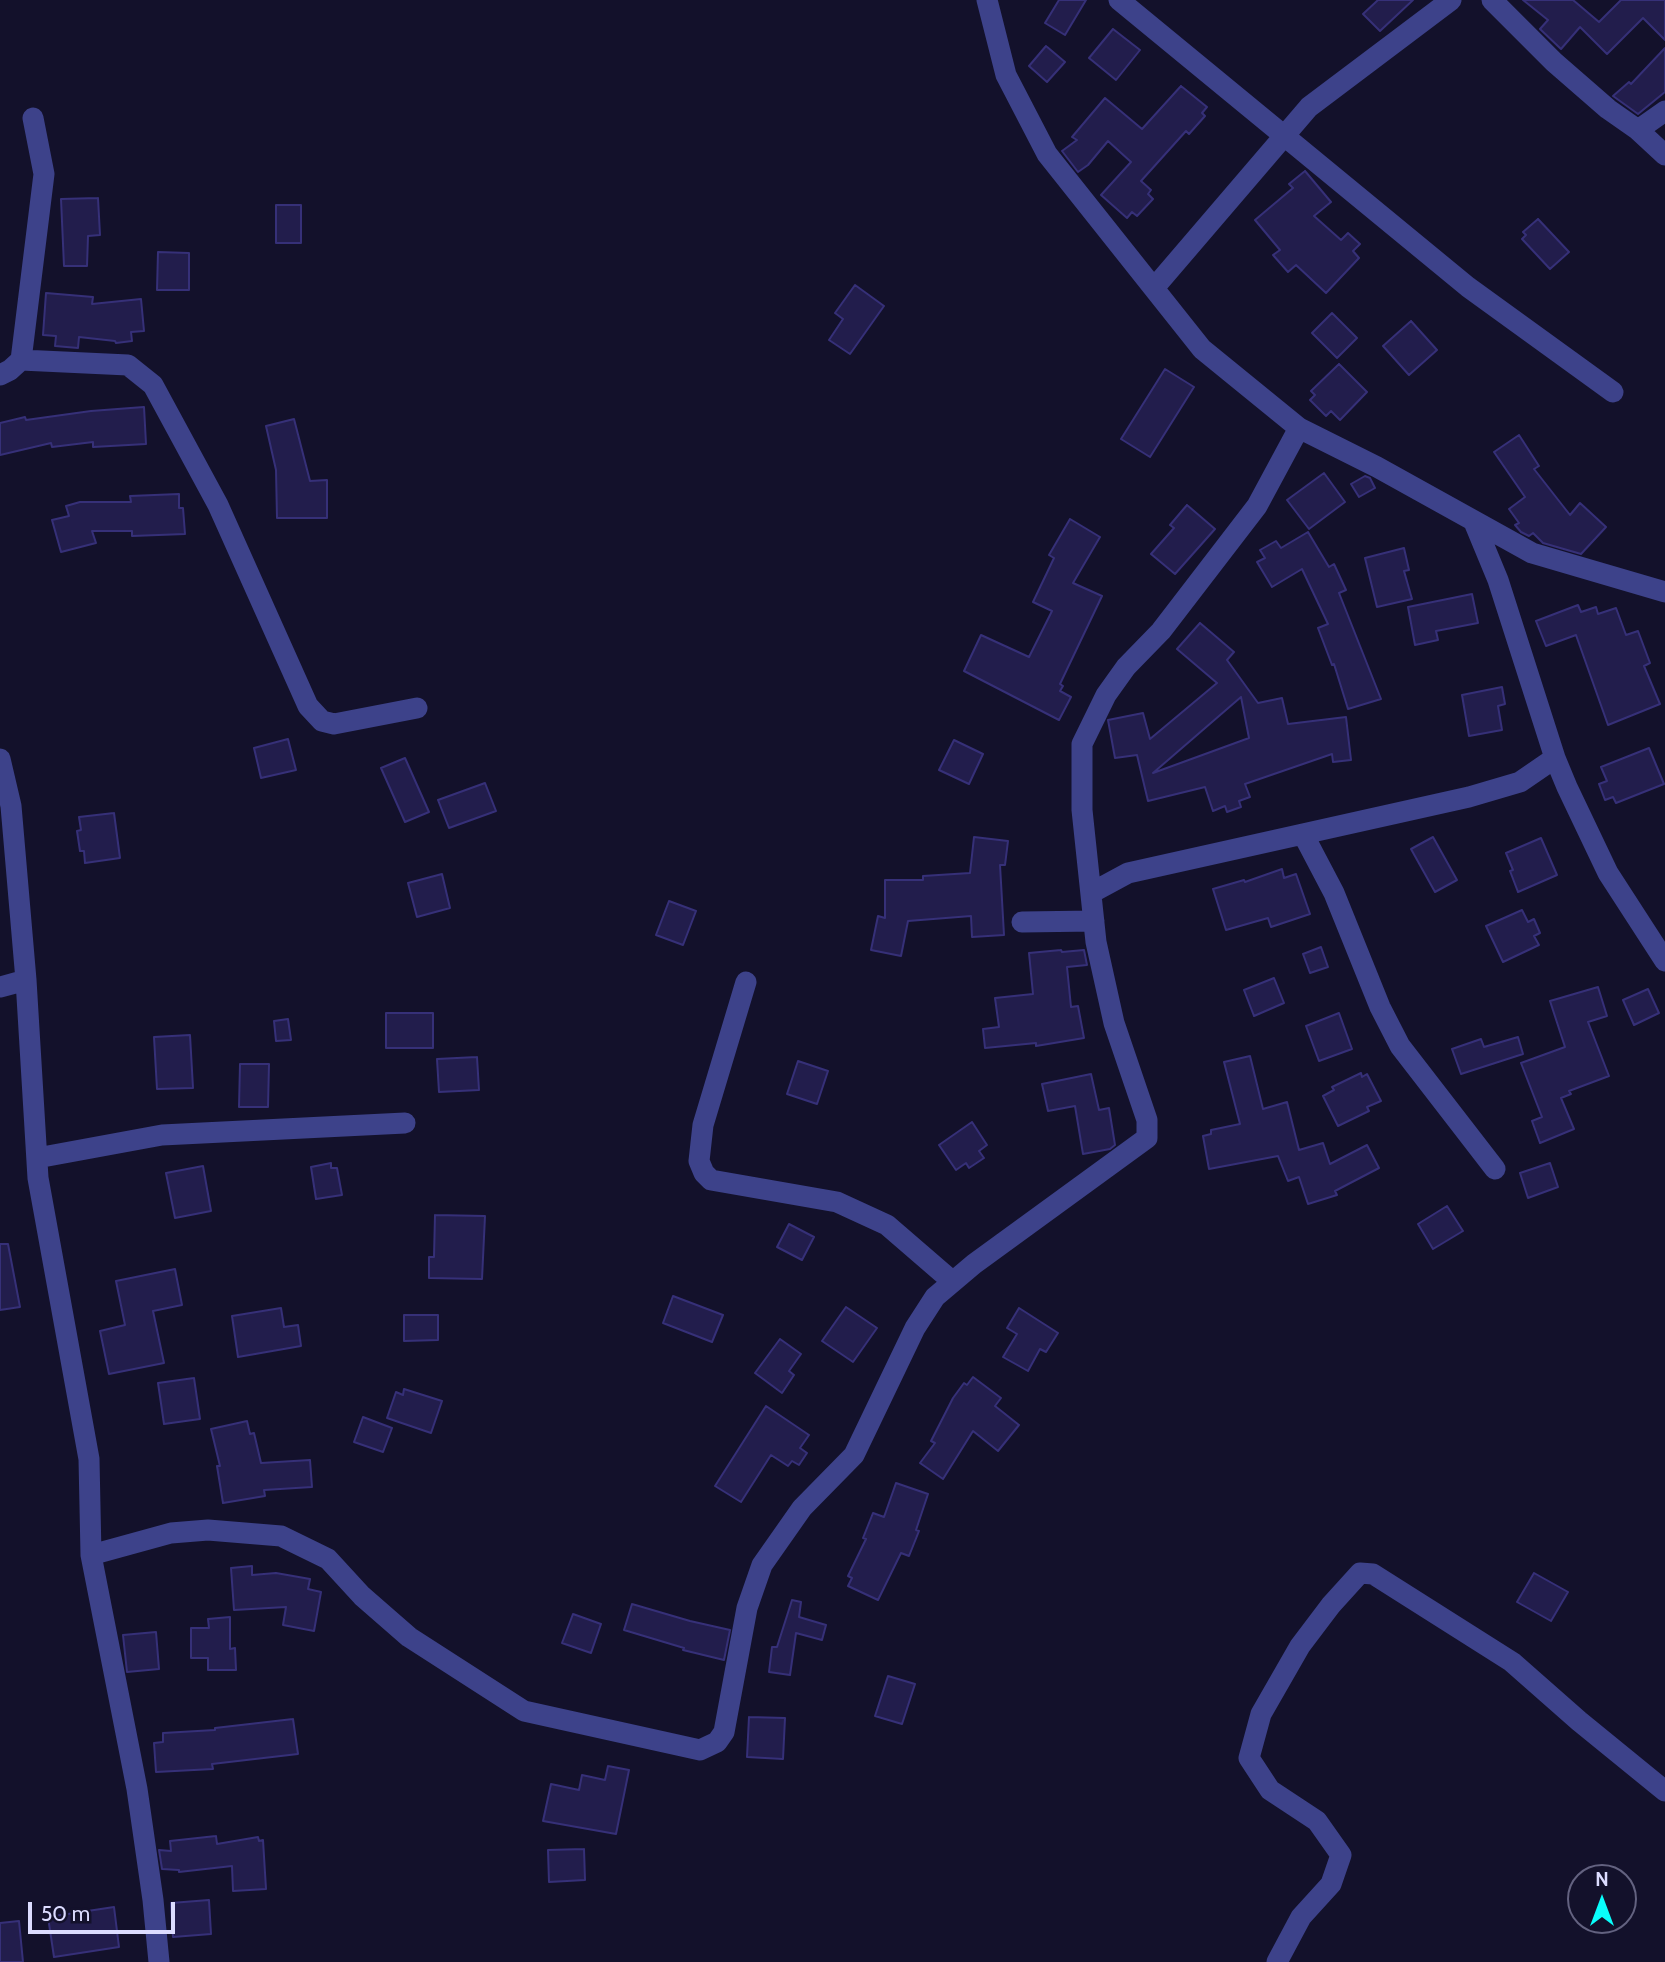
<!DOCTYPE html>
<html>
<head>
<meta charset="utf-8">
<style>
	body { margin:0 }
	#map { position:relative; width:1665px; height:1962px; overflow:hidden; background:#13112b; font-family:Cabin,sans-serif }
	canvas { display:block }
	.north { position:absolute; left:1567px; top:1864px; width:70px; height:70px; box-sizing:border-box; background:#13112b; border:2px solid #636280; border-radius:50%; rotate:0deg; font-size:19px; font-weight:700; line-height:28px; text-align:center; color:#dcdcff }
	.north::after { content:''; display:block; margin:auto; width:24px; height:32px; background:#09fdfb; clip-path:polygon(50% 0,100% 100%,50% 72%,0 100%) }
	.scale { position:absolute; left:28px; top:1902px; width:147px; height:32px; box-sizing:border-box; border:4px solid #dcdcff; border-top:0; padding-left:9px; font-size:21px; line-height:24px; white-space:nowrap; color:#dcdcff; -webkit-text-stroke:5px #13112b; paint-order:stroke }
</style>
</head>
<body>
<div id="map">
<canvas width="1665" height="1962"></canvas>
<div class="north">N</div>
<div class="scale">50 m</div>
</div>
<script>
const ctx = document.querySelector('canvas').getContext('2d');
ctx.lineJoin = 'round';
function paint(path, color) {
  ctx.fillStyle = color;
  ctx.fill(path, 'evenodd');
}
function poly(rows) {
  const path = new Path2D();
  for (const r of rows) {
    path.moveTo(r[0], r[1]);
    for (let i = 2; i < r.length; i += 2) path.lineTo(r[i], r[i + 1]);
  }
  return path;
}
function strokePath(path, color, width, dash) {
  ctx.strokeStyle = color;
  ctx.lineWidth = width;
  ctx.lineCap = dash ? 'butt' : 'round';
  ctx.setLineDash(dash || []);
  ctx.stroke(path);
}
const building = poly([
	[1059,0,1086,0,1065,35,1045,23,1059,0],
	[1378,0,1413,0,1380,31,1363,14,1378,0],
	[1523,0,1573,0,1599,22,1621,0,1665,0,1665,40,1643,18,1607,54,1580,27,1561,49,1540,29,1548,20,1523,0],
	[1113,29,1140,50,1116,80,1089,58,1113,29],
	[1046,46,1065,62,1047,82,1029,66,1046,46],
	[1665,48,1665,92,1638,114,1613,96,1629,82,1631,84,1665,48],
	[1181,86,1207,107,1202,113,1205,116,1189,134,1186,131,1141,181,1151,190,1148,194,1153,199,1137,216,1132,212,1127,218,1101,195,1131,162,1108,141,1088,165,1078,172,1062,151,1077,140,1072,137,1105,98,1142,129,1181,86],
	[1305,171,1331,202,1314,216,1341,240,1348,233,1360,244,1353,251,1359,258,1326,293,1296,265,1288,272,1273,255,1280,250,1255,220,1293,188,1289,184,1305,171],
	[98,198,100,235,88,236,87,266,64,266,61,199,98,198],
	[276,205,301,205,301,243,276,243,276,205],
	[1538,219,1569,252,1550,269,1522,239,1526,235,1523,232,1538,219],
	[158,252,189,253,189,290,157,290,158,252],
	[855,285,884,306,850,354,829,340,843,319,835,313,855,285],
	[46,293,93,297,92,304,141,299,144,331,131,332,132,341,116,343,115,341,79,337,78,348,55,346,56,336,43,335,46,293],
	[1332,313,1357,338,1337,358,1312,333,1332,313],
	[1411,321,1437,350,1409,375,1383,346,1411,321],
	[1339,364,1367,392,1340,420,1331,411,1326,416,1310,400,1315,395,1311,391,1339,364],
	[1165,369,1194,387,1150,457,1121,439,1165,369],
	[144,407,146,444,93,447,93,442,52,447,51,443,0,455,0,423,25,417,26,420,91,411,144,407],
	[294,419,310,481,327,480,327,518,277,518,276,470,266,426,294,419],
	[1519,435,1539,466,1534,469,1570,515,1580,503,1606,527,1581,554,1543,543,1533,533,1529,536,1521,532,1515,525,1519,523,1509,509,1525,497,1494,452,1519,435],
	[1324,473,1345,502,1309,529,1287,500,1324,473],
	[1365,476,1370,478,1375,488,1359,497,1351,484,1365,476],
	[179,494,179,508,183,508,185,534,132,536,132,531,92,531,96,543,61,552,52,520,69,516,66,506,80,502,131,502,130,496,179,494],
	[1187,505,1215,529,1175,574,1151,554,1174,528,1170,525,1187,505],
	[1070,519,1100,537,1073,583,1102,596,1060,684,1063,686,1060,691,1071,697,1059,720,964,671,981,635,1029,657,1052,611,1033,602,1054,558,1049,555,1070,519],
	[1308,532,1329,567,1334,564,1346,590,1339,593,1381,699,1348,709,1334,664,1332,665,1318,628,1328,624,1302,569,1272,587,1257,562,1265,558,1260,550,1276,541,1281,548,1308,532],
	[1404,548,1409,570,1404,571,1412,599,1377,607,1365,558,1404,548],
	[1472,594,1478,623,1436,631,1438,640,1415,645,1408,607,1472,594],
	[1578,605,1581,612,1596,607,1598,614,1616,608,1626,635,1638,631,1650,663,1644,666,1660,704,1608,725,1576,635,1546,646,1536,621,1578,605],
	[1200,623,1234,652,1227,660,1258,703,1282,698,1288,724,1346,717,1351,760,1333,762,1332,754,1245,784,1250,797,1239,801,1241,807,1227,812,1225,806,1213,811,1205,787,1148,801,1137,755,1115,758,1108,720,1143,713,1150,739,1217,683,1177,649,1200,623],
	[1241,697,1249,738,1153,773,1241,697],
	[1502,687,1505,704,1498,706,1502,730,1469,736,1462,695,1502,687],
	[288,739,296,770,261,778,254,748,288,739],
	[954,740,983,754,969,784,939,770,954,740],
	[1649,748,1664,784,1616,803,1613,797,1605,800,1599,784,1607,781,1601,767,1649,748],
	[405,758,429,812,405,822,381,768,405,758],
	[485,783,496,811,449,828,438,800,485,783],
	[114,813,120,858,85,863,84,851,80,851,77,831,81,830,79,817,114,813],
	[974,837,1008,841,1005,865,1000,865,1004,935,972,937,971,916,908,921,901,956,871,950,878,916,885,918,885,880,923,880,923,876,970,873,974,837],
	[1433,837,1457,880,1435,892,1411,849,1433,837],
	[1541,838,1557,875,1518,892,1510,871,1513,870,1506,853,1541,838],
	[1282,869,1284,878,1296,874,1310,914,1271,927,1268,918,1226,930,1213,889,1244,880,1245,882,1282,869],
	[442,874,450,908,417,917,408,883,442,874],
	[669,901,696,911,683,945,656,935,669,901],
	[1522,910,1528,922,1534,919,1540,933,1534,936,1539,945,1503,962,1486,926,1522,910],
	[1321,947,1328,967,1310,973,1303,954,1321,947],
	[1061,950,1062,952,1084,950,1087,965,1067,967,1071,1007,1078,1006,1084,1038,1036,1046,1036,1043,985,1048,983,1029,999,1027,995,998,1033,994,1029,953,1061,950],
	[1274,978,1284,1003,1254,1016,1244,990,1274,978],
	[1598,987,1607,1016,1588,1022,1609,1076,1569,1091,1571,1094,1561,1098,1574,1129,1540,1143,1532,1121,1542,1117,1521,1063,1565,1047,1550,1001,1598,987],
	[1648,989,1659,1013,1634,1025,1623,1000,1648,989],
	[386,1013,433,1013,433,1048,386,1048,386,1013],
	[1339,1013,1352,1049,1319,1061,1306,1026,1339,1013],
	[288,1019,291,1040,276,1041,274,1021,288,1019],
	[190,1035,193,1088,157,1089,154,1037,190,1035],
	[1518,1037,1523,1054,1461,1074,1452,1049,1481,1039,1484,1047,1518,1037],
	[1250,1056,1263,1109,1287,1102,1299,1150,1323,1143,1330,1164,1367,1145,1379,1168,1335,1191,1337,1195,1308,1204,1299,1177,1288,1181,1278,1156,1209,1169,1203,1136,1211,1134,1211,1130,1240,1124,1224,1062,1250,1056],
	[477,1057,479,1090,439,1092,437,1059,477,1057],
	[798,1061,828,1071,817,1104,787,1094,798,1061],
	[240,1064,269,1064,268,1107,239,1107,240,1064],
	[1361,1073,1362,1077,1367,1074,1381,1101,1367,1107,1369,1111,1338,1126,1323,1096,1334,1090,1332,1087,1361,1073],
	[1091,1074,1099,1110,1109,1108,1115,1145,1110,1149,1083,1154,1075,1106,1048,1111,1042,1084,1091,1074],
	[972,1122,987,1145,979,1151,984,1158,969,1168,966,1163,956,1170,939,1145,972,1122],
	[331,1163,331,1168,337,1168,342,1195,316,1199,311,1167,331,1163],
	[1550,1163,1558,1187,1528,1198,1520,1173,1550,1163],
	[203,1166,211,1211,175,1218,166,1173,203,1166],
	[1447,1206,1463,1231,1433,1249,1418,1224,1447,1206],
	[435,1215,485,1216,482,1279,429,1278,429,1257,434,1257,435,1215],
	[789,1224,814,1237,802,1260,777,1247,789,1224],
	[0,1244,8,1244,20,1307,0,1310,0,1244],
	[175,1269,182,1305,153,1311,164,1363,109,1374,100,1331,125,1325,116,1281,175,1269],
	[673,1296,723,1315,712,1342,663,1323,673,1296],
	[846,1307,877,1328,853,1362,822,1341,846,1307],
	[281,1308,284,1327,298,1325,301,1346,238,1357,232,1316,281,1308],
	[1019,1308,1058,1333,1046,1352,1040,1349,1028,1371,1003,1357,1017,1334,1007,1328,1019,1308],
	[404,1315,438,1315,438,1340,404,1341,404,1315],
	[780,1339,801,1354,789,1371,794,1375,782,1393,755,1373,780,1339],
	[973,1377,1001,1398,995,1406,1019,1425,998,1451,973,1431,943,1479,920,1463,935,1443,931,1441,953,1398,964,1383,967,1385,973,1377],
	[194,1378,200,1419,164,1424,158,1383,194,1378],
	[404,1389,442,1401,431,1433,387,1418,396,1392,403,1395,404,1389],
	[766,1406,809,1435,800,1448,807,1453,799,1465,792,1461,788,1466,771,1455,741,1502,715,1486,766,1406],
	[363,1417,392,1428,383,1452,354,1442,363,1417],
	[247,1421,250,1434,254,1433,261,1463,310,1460,312,1487,264,1490,265,1496,223,1503,217,1466,220,1466,211,1429,247,1421],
	[896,1483,928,1494,916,1530,919,1531,909,1556,901,1553,878,1600,848,1586,852,1578,848,1576,866,1539,863,1538,873,1513,884,1517,896,1483],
	[252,1566,252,1575,276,1573,310,1579,308,1589,321,1592,314,1631,283,1625,286,1607,234,1610,231,1568,252,1566],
	[1534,1573,1568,1592,1551,1621,1517,1602,1534,1573],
	[792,1600,801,1602,799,1617,826,1625,822,1640,796,1633,790,1675,769,1672,772,1647,777,1647,792,1600],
	[632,1604,690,1621,730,1630,724,1660,683,1650,684,1648,624,1630,632,1604],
	[573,1614,601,1624,591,1653,562,1643,573,1614],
	[230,1617,230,1649,235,1648,236,1670,208,1670,208,1658,191,1658,191,1628,209,1628,208,1619,230,1617],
	[156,1632,159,1669,127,1672,123,1635,156,1632],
	[888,1676,915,1684,902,1724,875,1716,888,1676],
	[749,1717,785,1718,783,1759,747,1757,749,1717],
	[293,1719,298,1754,212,1764,213,1769,156,1772,154,1743,163,1742,163,1733,215,1730,215,1728,293,1719],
	[608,1766,629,1770,616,1834,543,1821,551,1784,579,1790,582,1775,605,1780,608,1766],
	[216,1836,217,1844,258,1837,259,1841,263,1840,266,1889,233,1891,232,1866,179,1872,179,1870,162,1869,159,1850,171,1851,170,1841,216,1836],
	[584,1849,585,1880,549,1882,548,1850,584,1849],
	[209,1900,211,1934,173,1937,171,1903,209,1900],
	[114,1907,119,1947,54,1957,48,1917,114,1907],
	[19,1921,23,1962,0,1962,0,1923,19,1921]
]);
const minor = poly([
	[987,0,1006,75,1047,154,1202,349,1299,428,1377,467,1532,553,1665,592],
	[1119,0,1468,287,1613,392],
	[1492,0,1554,62,1608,109,1638,130,1665,111],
	[1638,130,1665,155],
	[1154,288,1309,107,1451,0],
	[21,360,128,365,153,385,218,505,308,706,322,721,334,724,417,708],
	[0,375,10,370,21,360,44,174,33,118],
	[1474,522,1498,580,1555,758,1567,787,1608,873,1665,961],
	[0,759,11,806,26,980,38,1178,89,1459,91,1555,137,1789,153,1900,159,1962],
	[1303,834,1334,893,1380,1007,1400,1046,1495,1169],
	[1091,893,1128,873,1469,797,1520,782,1555,758],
	[1022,922,1094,921],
	[746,982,703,1125,699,1161,704,1173,711,1180,837,1202,887,1225,953,1282],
	[0,987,26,980],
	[37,1158,162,1135,405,1123],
	[91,1555,171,1533,208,1530,281,1536,328,1559,362,1596,409,1637,524,1711,700,1750,717,1742,724,1732,747,1608,762,1565,802,1508,854,1455,915,1328,935,1297,974,1264,1147,1138,1147,1120,1114,1023,1096,942,1082,810,1082,744,1106,695,1126,667,1161,631,1257,506,1299,428],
	[1277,1962,1301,1917,1331,1884,1341,1855,1317,1821,1270,1790,1249,1758,1261,1714,1300,1646,1331,1605,1360,1573,1373,1574,1512,1662,1579,1721,1665,1791]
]);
paint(building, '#221d4c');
strokePath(building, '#363078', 2);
strokePath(minor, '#3d428a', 21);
</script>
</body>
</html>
